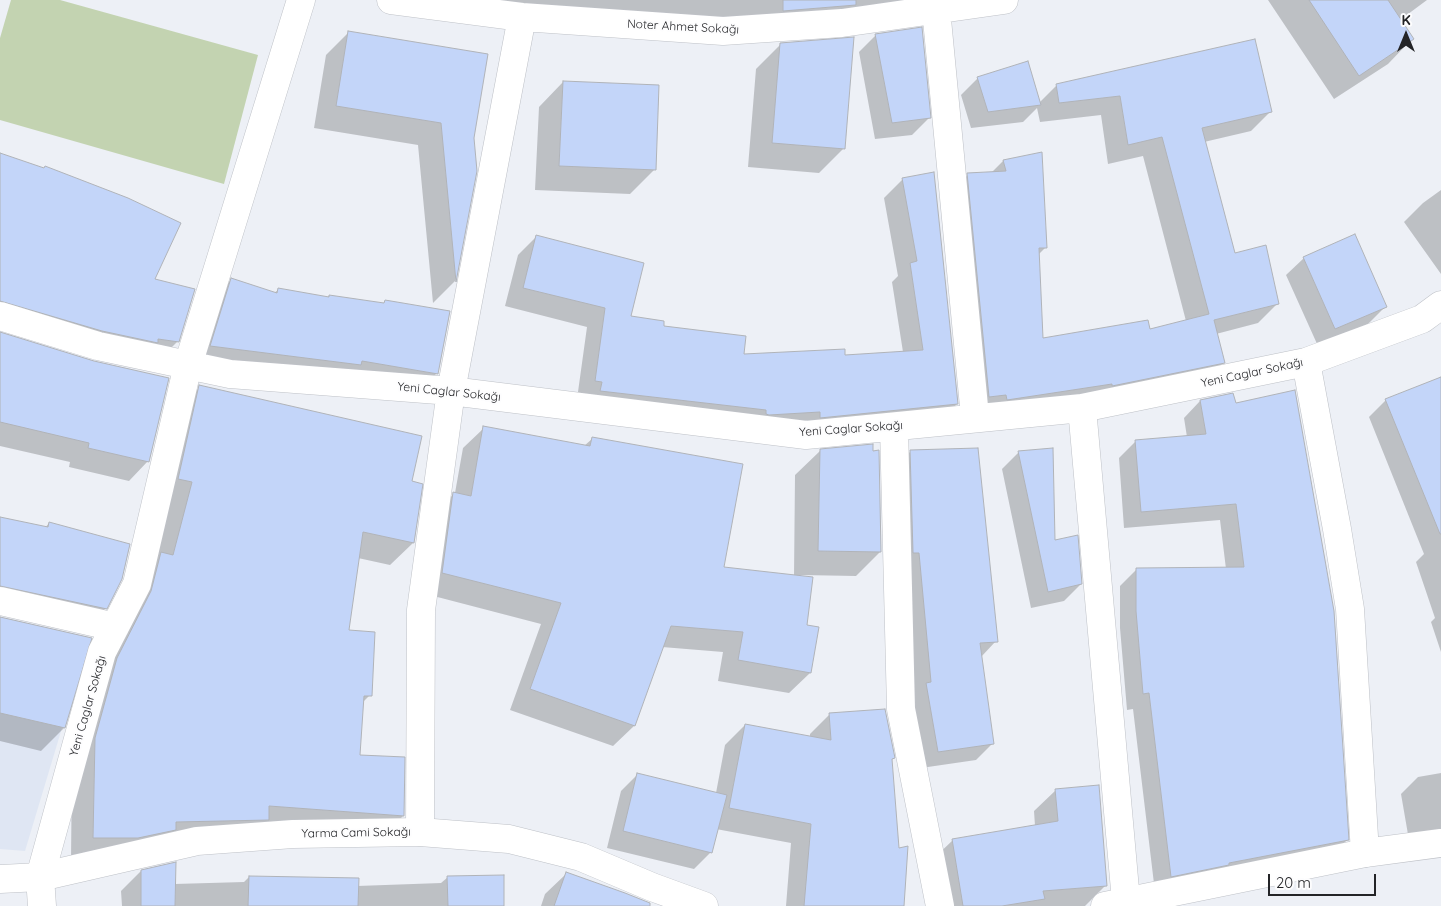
<!DOCTYPE html>
<html>
<head>
<meta charset="utf-8">
<style>
	body { margin:0 }
	#map { position:relative; width:1441px; height:906px; overflow:hidden; background:#edf0f6; font-family:Quicksand,sans-serif }
	canvas { display:block }
	.north { position:absolute; left:1381px; top:10px; width:50px; height:50px; -webkit-text-stroke:4px #fdfdfe; paint-order:stroke; rotate:0deg; font-size:14px; font-weight:700; line-height:20px; text-align:center; color:#232427 }
	.north::after { content:''; display:block; margin:auto; width:18px; height:22px; background:#232427; clip-path:polygon(50% 0,100% 100%,50% 72%,0 100%) }
	.scale { position:absolute; left:1268px; top:874px; width:108px; height:22px; box-sizing:border-box; border:2px solid #232427; border-top:0; padding-left:6px; font-size:15px; line-height:18px; white-space:nowrap; color:#232427; -webkit-text-stroke:4px #fdfdfe; paint-order:stroke }
</style>
</head>
<body>
<div id="map">
<canvas width="1441" height="906"></canvas>
<div class="north">K</div>
<div class="scale">20 m</div>
</div>
<script>
const ctx = document.querySelector('canvas').getContext('2d');
ctx.lineJoin = 'round';
function paint(path, color) {
  ctx.fillStyle = color;
  ctx.fill(path, 'evenodd');
}
function poly(rows) {
  const path = new Path2D();
  for (const r of rows) {
    path.moveTo(r[0], r[1]);
    for (let i = 2; i < r.length; i += 2) path.lineTo(r[i], r[i + 1]);
  }
  return path;
}
function strokePath(path, color, width, dash) {
  ctx.strokeStyle = color;
  ctx.lineWidth = width;
  ctx.lineCap = dash ? 'butt' : 'round';
  ctx.setLineDash(dash || []);
  ctx.stroke(path);
}
function label(font, color, halo, rows, align = 'center') {
  ctx.font = font + ' Quicksand,sans-serif';
  ctx.lineWidth = 4;
  ctx.setLineDash([]);
  ctx.textBaseline = 'middle';
  ctx.strokeStyle = halo;
  ctx.fillStyle = color;
  for (const [text, x, y, turn = 0] of rows) {
    ctx.save();
    ctx.translate(x, y);
    ctx.rotate((+turn || 0) * Math.PI / 180);
    ctx.textAlign = isNaN(turn) ? turn : align;
    if (halo) ctx.strokeText(text, 0, 0);
    ctx.fillText(text, 0, 0);
    ctx.restore();
  }
}
const built = poly([
	[0,624,81,643,62,728,25,851,0,849]
]);
const green = poly([
	[11,0,60,0,258,55,224,184,0,120,0,38]
]);
const shadow = poly([
	[490,0,913,0,711,34],
	[1268,0,1427,0,1400,20,1412,39,1388,64,1334,99],
	[349,32,473,138,476,171,455,281,433,303,418,145,314,128,326,55],
	[876,35,929,118,912,135,875,139,859,52],
	[781,44,843,149,819,173,748,167,756,69],
	[978,78,1039,103,1057,85,1270,112,1251,131,1204,142,1234,254,1277,304,1258,323,1216,334,1224,362,1204,382,988,419,948,194,968,175,991,173,1003,161,1046,247,1038,255,1042,340,1149,331,1186,321,1143,156,1108,164,1101,115,1040,122,1037,108,1023,122,971,128,961,95],
	[563,82,655,169,630,194,535,190,539,107],
	[0,155,153,279,178,341,158,361,0,325],
	[934,174,957,404,938,423,802,430,577,399,587,327,505,306,518,255,537,236,629,317,743,355,844,356,903,352,892,282,898,276,884,198,902,180],
	[1441,190,1441,274,1404,222,1423,203],
	[1354,236,1386,306,1368,324,1318,346,1286,275,1304,258],
	[232,279,274,293,278,290,327,298,329,296,383,304,385,302,437,373,420,390,194,362,215,296],
	[0,334,148,461,129,481,69,467,70,462,0,446],
	[1441,377,1441,652,1431,622,1435,618,1416,562,1424,554,1369,417,1386,400],
	[200,387,410,482,413,543,390,565,358,558,348,631,370,695,362,703,358,756,403,816,380,839,71,860,72,762,177,410],
	[1232,394,1347,840,1331,856,1155,892,1133,709,1127,710,1120,628,1120,586,1136,570,1226,569,1220,520,1124,528,1119,458,1135,442,1187,437,1184,418,1200,401],
	[484,428,584,446,592,439,723,568,794,576,795,475,820,451,880,552,856,576,801,575,810,673,789,693,718,681,723,652,662,647,634,726,613,746,510,710,541,624,422,593,433,514,455,493,463,448],
	[911,451,996,641,981,657,993,743,976,760,921,768,910,701,894,468],
	[1019,452,1054,541,1081,584,1064,601,1031,608,1002,469],
	[0,518,45,528,49,523,106,608,82,631,0,613],
	[0,618,64,728,41,751,0,741],
	[830,714,893,758,891,760,903,906,786,906,791,843,716,829,711,852,694,869,607,848,621,791,638,774,716,793,725,745,745,725,810,737,810,734],
	[1441,773,1441,847,1410,846,1401,794,1418,777],
	[1056,790,1106,885,1085,906,939,906,931,861,953,840,1035,826,1034,811],
	[141,871,174,884,244,882,249,877,357,886,441,883,448,877,503,906,122,906,121,891],
	[566,874,628,906,541,906,545,894]
]);
const building = poly([
	[783,0,856,0,856,5,783,11,783,0],
	[1309,0,1388,0,1414,39,1359,76,1309,0],
	[922,27,931,118,892,123,875,34,922,27],
	[348,31,488,54,474,138,477,171,456,282,441,123,336,106,348,31],
	[854,37,845,149,772,143,780,43,854,37],
	[1255,39,1272,112,1202,128,1235,253,1266,245,1279,304,1214,320,1225,363,1112,386,1112,384,1007,400,1006,395,989,397,967,173,1006,171,1003,160,1042,152,1047,248,1039,248,1043,338,1148,320,1150,329,1209,314,1162,137,1128,145,1120,96,1059,103,1056,84,1255,39],
	[1028,61,1041,105,988,112,977,77,1028,61],
	[563,81,659,85,656,170,559,166,563,81],
	[0,153,44,168,45,166,128,198,181,223,155,279,195,289,179,342,158,339,158,343,102,331,0,301,0,153],
	[934,172,958,404,820,418,820,412,769,415,766,414,766,410,600,391,602,382,595,381,605,308,523,288,536,235,644,263,631,316,664,321,664,326,746,336,744,354,845,349,845,355,923,350,910,263,917,261,902,178,934,172],
	[1355,234,1387,307,1335,329,1303,257,1355,234],
	[231,278,277,293,278,288,329,297,329,295,384,303,385,300,450,311,438,374,362,361,361,365,210,346,231,278],
	[0,332,94,361,169,378,149,462,88,448,89,443,0,422,0,332],
	[1441,377,1441,534,1440,534,1385,399,1441,377],
	[199,385,422,436,412,481,423,484,414,543,363,532,349,630,375,632,372,696,364,696,360,755,405,757,404,816,269,806,269,820,176,822,176,830,138,838,93,838,95,738,117,658,151,591,161,552,173,555,192,482,178,479,199,385],
	[1295,390,1334,611,1349,840,1229,863,1229,865,1171,877,1149,693,1143,694,1136,611,1136,568,1244,567,1236,504,1141,512,1135,440,1206,434,1200,400,1233,393,1236,403,1295,390],
	[483,426,590,446,592,437,743,464,724,567,813,577,807,625,819,627,811,673,738,660,743,632,671,626,635,726,530,689,561,603,442,573,453,492,471,496,483,426],
	[873,444,873,451,879,450,881,552,818,551,820,449,873,444],
	[978,448,998,642,980,643,994,744,938,752,926,683,931,682,919,553,913,553,910,450,978,448],
	[1053,448,1055,540,1078,535,1082,584,1048,592,1018,451,1053,448],
	[0,517,48,527,49,522,130,544,122,579,107,609,0,586,0,517],
	[0,617,92,638,65,728,0,713,0,617],
	[885,709,895,758,892,759,899,848,908,846,904,906,804,906,811,824,729,808,745,724,831,740,829,713,885,709],
	[637,773,727,795,712,853,623,831,637,773],
	[1099,785,1107,886,1043,891,1045,899,1002,906,963,906,952,839,1058,821,1055,789,1099,785],
	[176,862,175,906,141,906,141,870,176,862],
	[566,872,625,893,650,903,650,906,554,906,566,872],
	[504,875,504,906,448,906,447,876,504,875],
	[249,876,359,878,358,906,248,906,249,876]
]);
const minor = poly([
	[391,0,522,17,723,31,842,23,1004,0],
	[936,9,975,417],
	[0,316,98,346,230,374,451,391,806,435,1082,408,1306,362,1422,319,1441,305],
	[1306,362,1337,529,1350,609,1365,853],
	[1082,408,1126,901],
	[894,427,901,709,940,906],
	[0,601,115,627],
	[420,832,421,610,451,391,522,17],
	[42,906,40,877,102,652,137,584,188,365,301,0]
]);
const tertiary = poly([
	[0,879,40,877,197,841,293,834,420,832,509,839,581,857,652,887,704,906],
	[1105,906,1365,853,1441,843]
]);
const streetNames = [
	["Noter Ahmet Sokağı",683,27,3],
	["Yeni Caglar Sokağı",1252,373,-12],
	["Yeni Caglar Sokağı",449,392,6],
	["Yeni Caglar Sokağı",851,429,-4],
	["Yeni Caglar Sokağı",88,706,-74],
	["Yarma Cami Sokağı",356,833,-1]
];
paint(built, '#dfe6f3');
paint(green, '#c3d3b1');
paint(shadow, '#0003');
paint(building, '#c3d5f9');
strokePath(building, '#b0b3b8', 1);
strokePath(minor, '#bec1c7', 29);
strokePath(tertiary, '#bec1c7', 29);
strokePath(minor, '#fff', 28);
strokePath(tertiary, '#fff', 28);
label('12px', '#232427', '#fdfdfe', streetNames);
</script>
</body>
</html>
